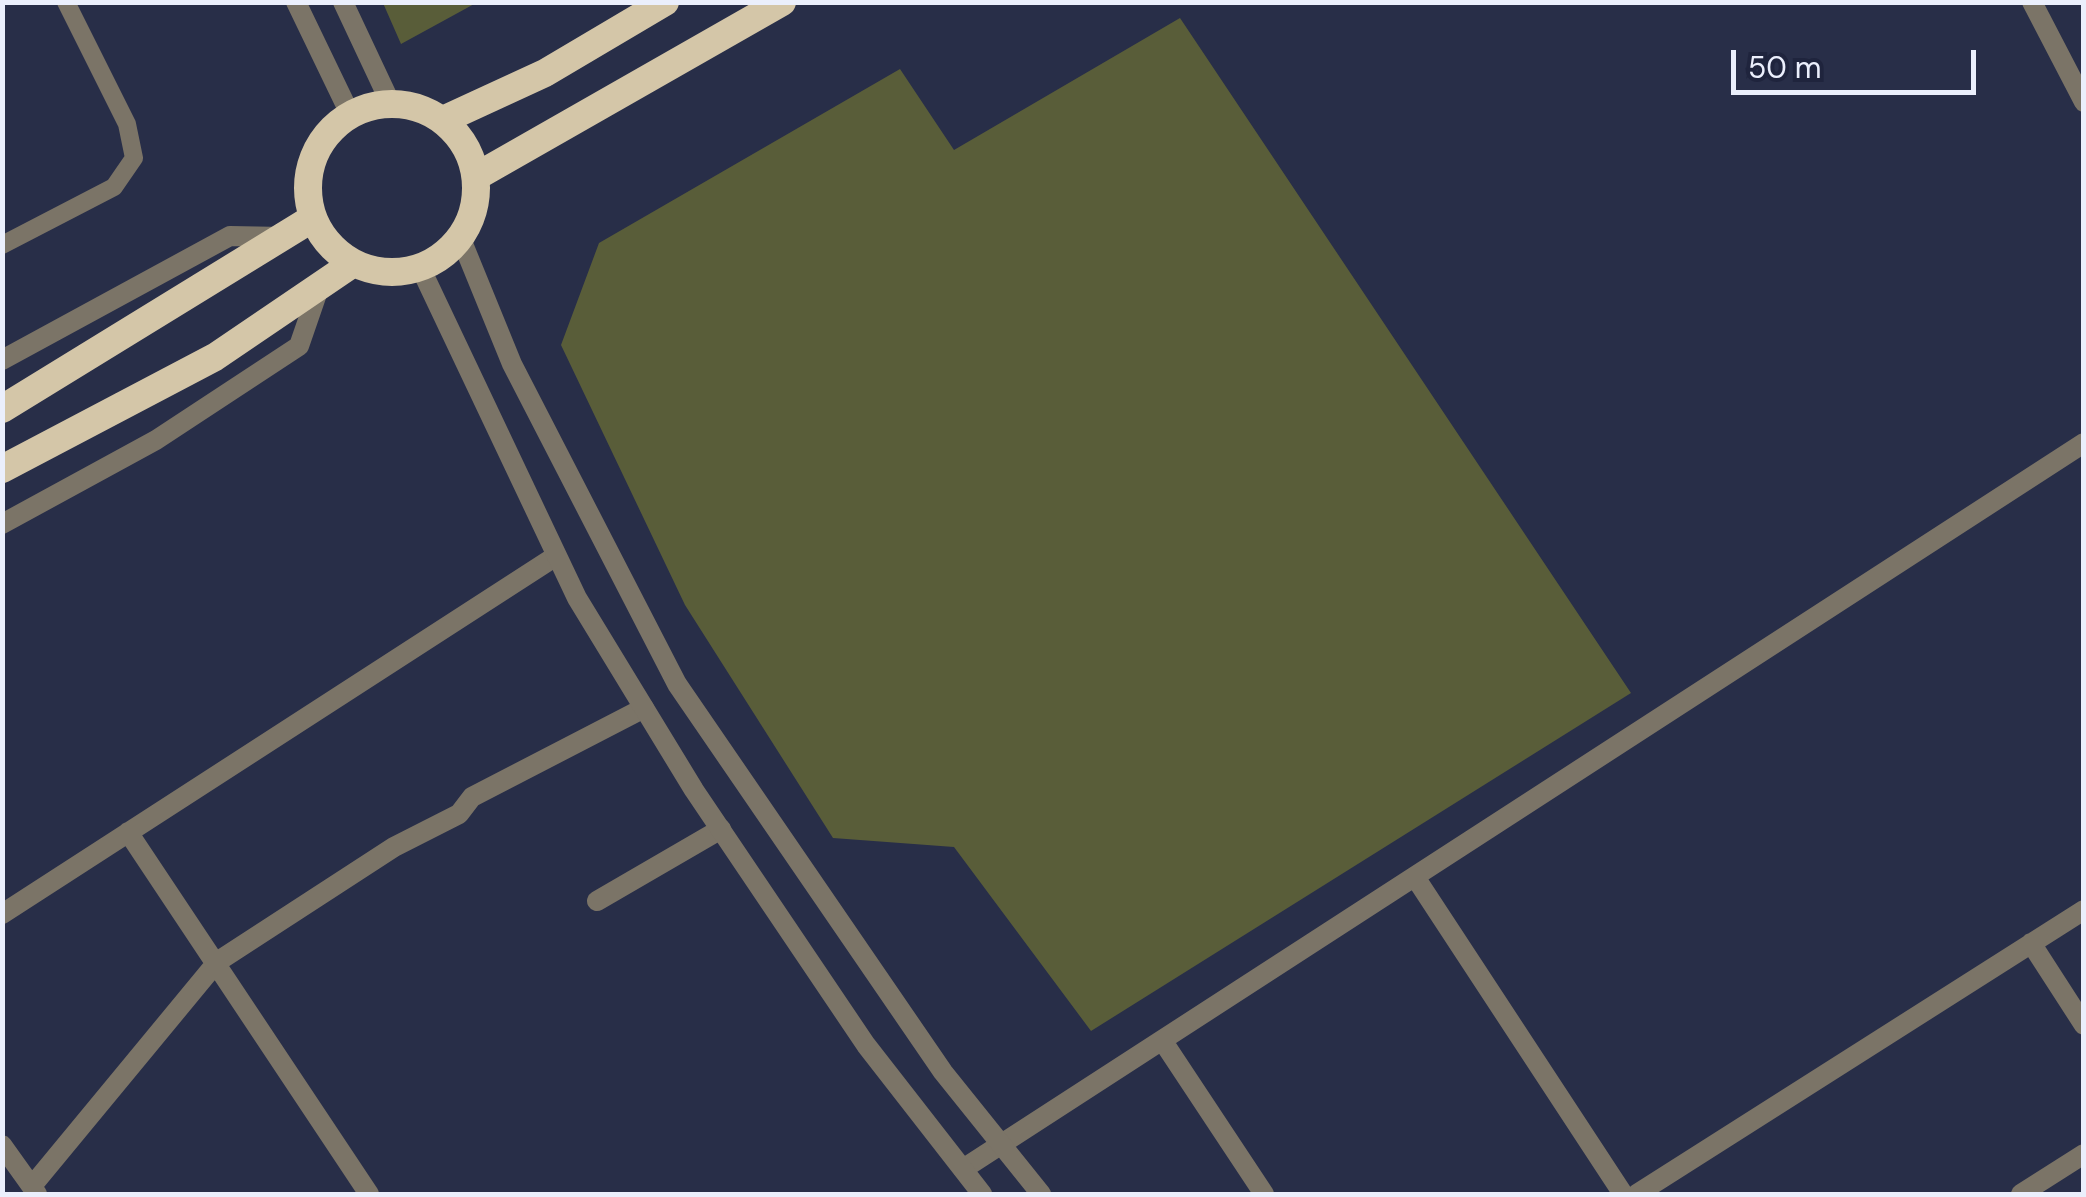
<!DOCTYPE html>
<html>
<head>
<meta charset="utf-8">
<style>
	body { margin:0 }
	#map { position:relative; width:2086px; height:1197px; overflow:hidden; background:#282e48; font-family:"DM Sans",sans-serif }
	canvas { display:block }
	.frame { position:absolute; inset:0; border:5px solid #ebeffc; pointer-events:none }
	.scale { position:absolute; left:1731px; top:50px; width:245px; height:45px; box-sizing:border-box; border:5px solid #ebeffc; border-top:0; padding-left:12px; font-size:30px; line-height:35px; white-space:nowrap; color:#ebeffc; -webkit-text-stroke:8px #1f243d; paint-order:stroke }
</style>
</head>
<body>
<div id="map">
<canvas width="2086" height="1197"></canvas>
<div class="frame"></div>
<div class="scale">50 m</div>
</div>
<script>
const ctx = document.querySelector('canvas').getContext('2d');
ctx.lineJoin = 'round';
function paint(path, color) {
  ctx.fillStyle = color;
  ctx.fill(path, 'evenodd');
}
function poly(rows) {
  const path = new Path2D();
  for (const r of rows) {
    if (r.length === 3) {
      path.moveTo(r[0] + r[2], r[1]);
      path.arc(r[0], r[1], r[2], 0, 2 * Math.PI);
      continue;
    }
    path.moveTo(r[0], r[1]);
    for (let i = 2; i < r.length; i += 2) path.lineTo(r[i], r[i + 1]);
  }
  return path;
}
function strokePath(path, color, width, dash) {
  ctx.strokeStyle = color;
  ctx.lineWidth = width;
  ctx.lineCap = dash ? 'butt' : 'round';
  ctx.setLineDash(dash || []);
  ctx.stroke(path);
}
const green = poly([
	[383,3,476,3,401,44],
	[1180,18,1631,693,1091,1031,954,847,833,838,685,605,561,345,599,243,900,69,954,150]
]);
const service = poly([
	[2,245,114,187,134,158,127,124,66,2]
]);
const minor = poly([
	[2032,2,2084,102],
	[128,832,369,1194],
	[1415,877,1623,1194],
	[597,901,721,829],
	[2,914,556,556],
	[2031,943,2084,1025],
	[1162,1040,1264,1194],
	[2,1145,37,1194],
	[963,1169,2084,443],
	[32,1186,217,962,394,847,459,814,472,797,644,708],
	[1637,1194,2084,910],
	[2021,1194,2084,1154]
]);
const tertiary = poly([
	[296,2,350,114],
	[343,2,390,102],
	[461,239,512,364,677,684,943,1072,1041,1194],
	[421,269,577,598,694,790,866,1045,982,1194],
	[2,360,230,236,284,237],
	[2,524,156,440,299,346,319,288]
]);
const trunk = poly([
	[392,188,84],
	[443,120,545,73,665,2],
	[477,176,782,2],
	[2,409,313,218],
	[2,469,215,357,352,264]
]);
paint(green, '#595d39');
strokePath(service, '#7b7467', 18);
strokePath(minor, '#7b7467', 20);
strokePath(tertiary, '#7b7467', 20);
strokePath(trunk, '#d4c6a8', 28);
</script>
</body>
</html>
